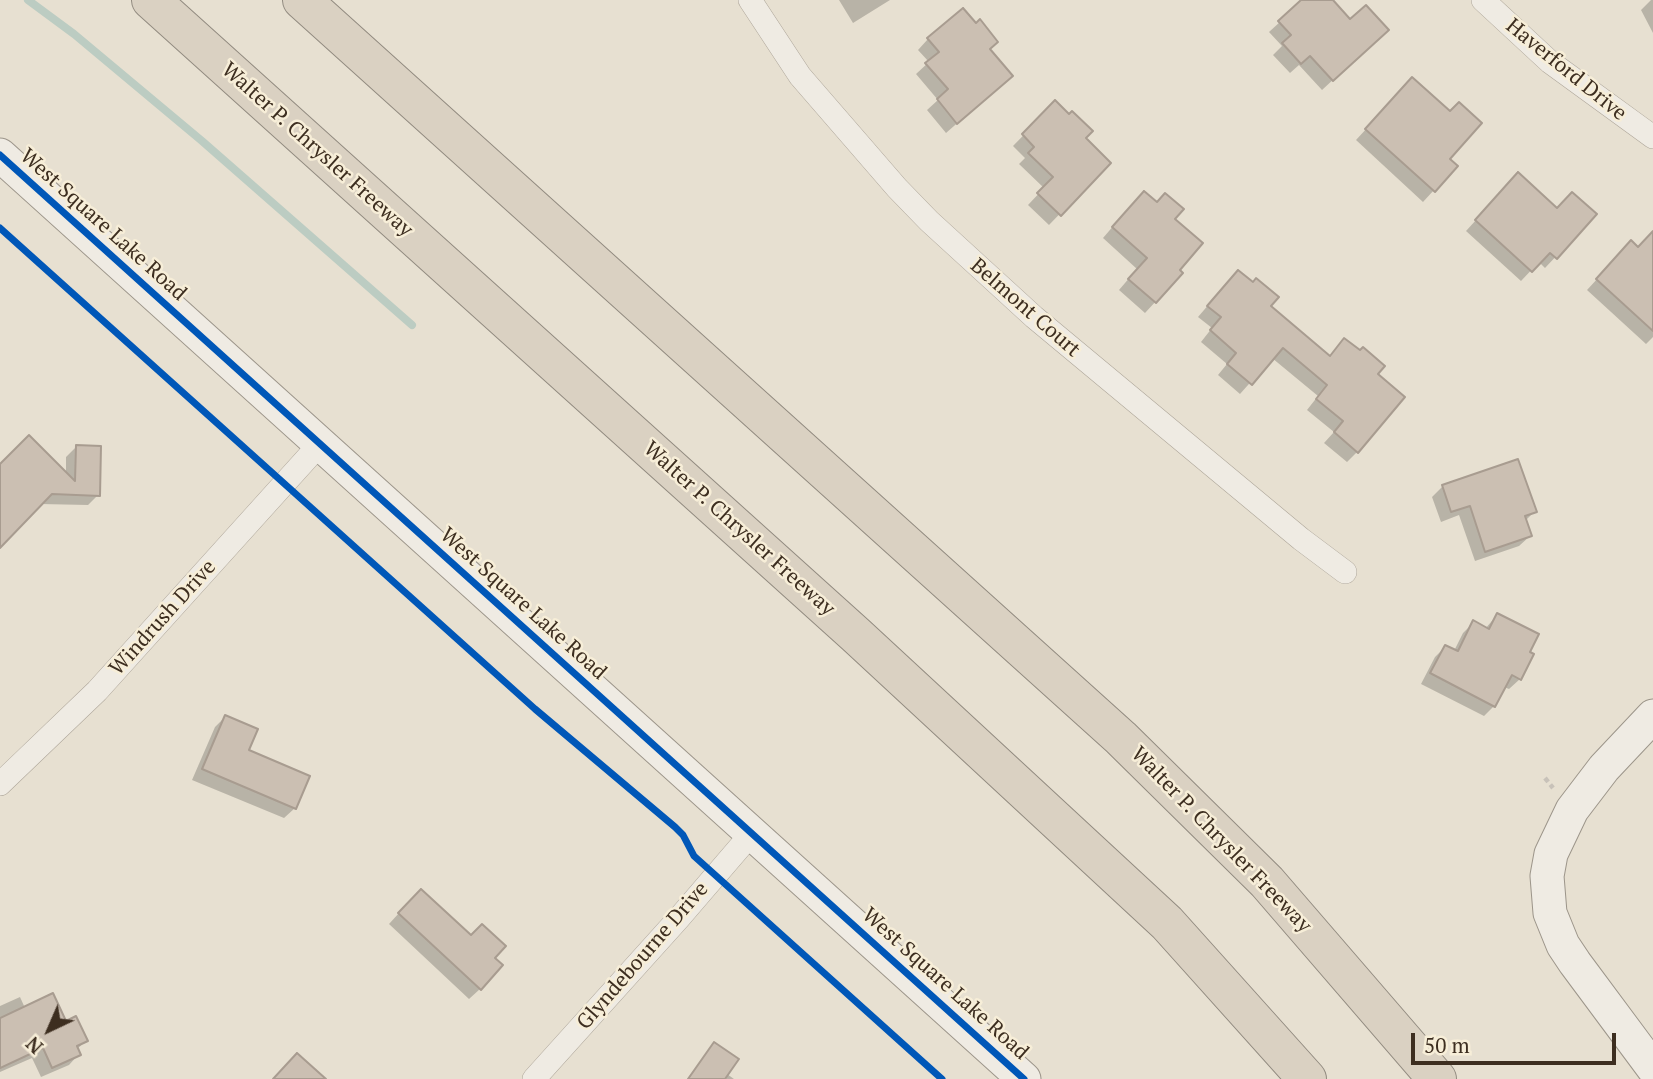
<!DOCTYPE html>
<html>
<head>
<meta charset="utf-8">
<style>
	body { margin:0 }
	#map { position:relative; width:1653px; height:1079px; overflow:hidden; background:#e7e0d1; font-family:"PT Serif",serif }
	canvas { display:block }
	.north { position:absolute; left:14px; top:995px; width:70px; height:70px; -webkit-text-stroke:5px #f7eed8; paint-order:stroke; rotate:224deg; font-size:19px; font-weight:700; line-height:28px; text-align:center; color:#3d2e20 }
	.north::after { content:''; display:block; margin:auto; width:24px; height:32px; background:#3d2e20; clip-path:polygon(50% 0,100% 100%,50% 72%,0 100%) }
	.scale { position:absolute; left:1411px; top:1033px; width:205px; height:32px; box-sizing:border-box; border:4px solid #3d2e20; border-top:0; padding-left:9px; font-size:21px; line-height:24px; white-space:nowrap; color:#3d2e20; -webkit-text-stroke:5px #f7eed8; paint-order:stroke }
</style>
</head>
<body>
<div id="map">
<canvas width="1653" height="1079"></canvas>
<div class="north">N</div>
<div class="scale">50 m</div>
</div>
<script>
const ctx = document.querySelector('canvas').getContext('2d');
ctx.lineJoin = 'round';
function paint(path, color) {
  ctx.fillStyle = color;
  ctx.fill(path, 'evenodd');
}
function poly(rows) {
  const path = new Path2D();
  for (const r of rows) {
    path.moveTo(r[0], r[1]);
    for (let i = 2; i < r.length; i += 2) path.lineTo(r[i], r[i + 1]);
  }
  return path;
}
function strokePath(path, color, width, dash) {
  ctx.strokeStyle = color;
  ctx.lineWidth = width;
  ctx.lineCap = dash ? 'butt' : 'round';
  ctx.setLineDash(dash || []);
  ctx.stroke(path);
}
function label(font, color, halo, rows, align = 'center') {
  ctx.font = font + ' "PT Serif",serif';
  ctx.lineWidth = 5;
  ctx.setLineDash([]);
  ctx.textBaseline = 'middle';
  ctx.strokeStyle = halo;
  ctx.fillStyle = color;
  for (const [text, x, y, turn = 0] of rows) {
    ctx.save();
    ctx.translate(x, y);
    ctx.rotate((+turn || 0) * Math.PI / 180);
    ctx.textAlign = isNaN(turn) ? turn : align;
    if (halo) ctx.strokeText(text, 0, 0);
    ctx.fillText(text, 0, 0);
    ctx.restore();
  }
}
const shadow = poly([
	[839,0,890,0,853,23],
	[1304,0,1331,0,1350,21,1376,40,1322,90,1299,65,1290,73,1273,55,1282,46,1269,32],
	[1651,0,1653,0,1653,33,1641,10],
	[928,39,989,49,1011,76,946,133,927,110,938,100,916,74,929,62,918,50],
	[1402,90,1447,159,1456,166,1423,202,1356,140],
	[1055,103,1069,116,1083,138,1109,163,1049,225,1028,205,1044,188,1019,164,1025,158,1013,146],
	[1508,185,1557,210,1595,215,1545,268,1539,262,1521,281,1466,231],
	[1133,203,1156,204,1173,219,1177,270,1181,274,1145,313,1119,290,1137,269,1103,238],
	[1653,244,1653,337,1646,344,1587,290,1621,253],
	[1228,282,1269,306,1329,357,1345,340,1376,374,1357,452,1347,462,1324,443,1334,432,1307,410,1318,396,1272,358,1240,394,1218,375,1227,364,1201,342,1212,328,1198,317],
	[76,447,98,495,88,505,40,504,0,545,0,467,66,474,66,457],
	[1443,486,1535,511,1525,521,1530,536,1519,546,1475,561,1459,515,1441,522,1432,497],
	[1497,615,1528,653,1520,679,1509,689,1504,687,1494,706,1484,716,1421,684,1435,657,1445,647,1454,651,1463,633,1474,622,1485,629],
	[225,717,246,751,295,808,284,818,192,780,215,727],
	[410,901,471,937,493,958,480,989,469,999,389,924],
	[20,997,25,1008,65,1023,86,1041,77,1049,79,1054,69,1065,41,1077,32,1058,0,1072,0,1006],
	[714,1044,727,1074,734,1079,687,1079]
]);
const stream = poly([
	[28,0,74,34,202,141,412,325]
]);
const building = poly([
	[1301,0,1333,0,1350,19,1366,5,1389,30,1333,81,1310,56,1301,64,1282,43,1291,35,1278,21,1301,0],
	[963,8,976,23,980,19,998,42,990,49,1013,76,957,124,937,99,948,89,925,63,939,52,927,38,963,8],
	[1412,77,1450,111,1459,102,1482,123,1450,159,1458,166,1435,192,1365,129,1412,77],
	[1055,100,1069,114,1072,111,1093,131,1086,138,1111,163,1061,216,1037,193,1053,177,1028,153,1034,147,1022,134,1055,100],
	[1518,172,1557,208,1572,192,1597,214,1557,259,1550,253,1532,272,1475,220,1518,172],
	[1144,191,1157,202,1165,193,1184,209,1175,219,1203,243,1180,270,1183,273,1156,303,1128,279,1147,258,1112,227,1144,191],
	[1653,231,1653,331,1596,279,1631,240,1638,247,1653,231],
	[1238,270,1253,282,1256,278,1279,297,1271,306,1330,356,1344,338,1360,350,1363,347,1385,366,1378,374,1405,397,1358,453,1334,432,1343,421,1316,399,1327,385,1283,348,1252,385,1227,364,1236,353,1210,330,1221,317,1207,306,1238,270],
	[29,435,75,481,76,445,101,446,100,496,52,494,0,548,0,464,29,435],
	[1518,459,1537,512,1525,516,1532,536,1485,552,1470,506,1451,512,1442,485,1518,459],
	[1497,613,1539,634,1530,652,1534,654,1521,680,1512,675,1495,707,1430,673,1445,645,1458,651,1473,620,1489,629,1497,613],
	[225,715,258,729,249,750,310,776,296,809,202,769,225,715],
	[421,889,471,935,482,924,506,946,495,958,503,965,481,990,398,913,421,889],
	[53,993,66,1021,76,1016,88,1041,77,1046,81,1055,52,1068,43,1048,0,1068,0,1018,53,993],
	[714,1042,739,1059,725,1079,688,1079,714,1042],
	[297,1053,326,1079,273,1079,297,1053]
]);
const path = poly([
	[1545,778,1553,788]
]);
const street = poly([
	[750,0,800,76,897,188,929,221,1034,317,1301,539,1345,572],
	[1483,0,1550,62,1653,137],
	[0,784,97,691,319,445],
	[534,1079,679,918,752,833]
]);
const secondary = poly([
	[0,155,1024,1079],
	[1653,716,1604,768,1572,810,1551,854,1547,876,1550,913,1563,945,1575,963,1653,1068]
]);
const highway = poly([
	[151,0,856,635,1167,923,1307,1079],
	[302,0,1121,738,1267,882,1437,1079]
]);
const cycleway = poly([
	[0,155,1024,1079],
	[0,228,535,709,675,827,683,835,694,856,942,1079]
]);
const streetNames = [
	["Haverford Drive",1566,70,39],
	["Walter P. Chrysler Freeway",317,150,42],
	["West Square Lake Road",103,225,42],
	["Belmont Court",1025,308,41],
	["Walter P. Chrysler Freeway",739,529,42],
	["West Square Lake Road",523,604,42],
	["Windrush Drive",163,618,-48],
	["Walter P. Chrysler Freeway",1221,840,46],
	["Glyndebourne Drive",643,956,-49],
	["West Square Lake Road",945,984,42]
];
paint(shadow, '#0003');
strokePath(stream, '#bcccc2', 8);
paint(building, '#cbbfb2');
strokePath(building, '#a89c90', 2);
strokePath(street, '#ada599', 24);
strokePath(secondary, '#9c958a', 35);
strokePath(highway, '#928b80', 40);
strokePath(path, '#c8c2b9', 4.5, [5, 3.5]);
strokePath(street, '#efebe3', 23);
strokePath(secondary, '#efebe3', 33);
strokePath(highway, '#dad1c2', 38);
strokePath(cycleway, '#0057b8', 7);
label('21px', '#3d2e20', '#f7eed8', streetNames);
</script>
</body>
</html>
